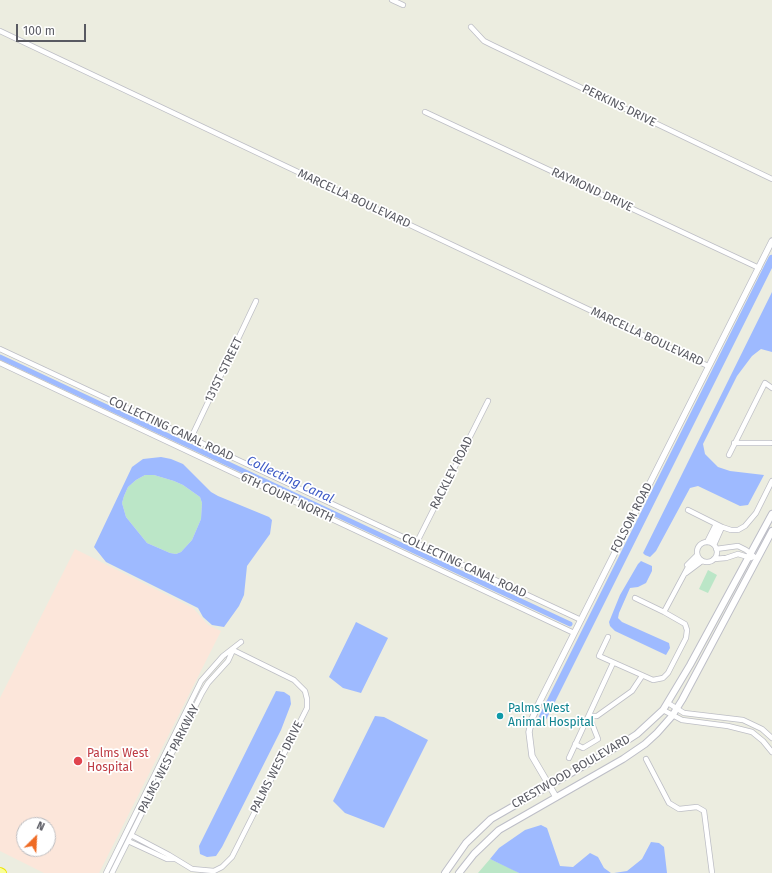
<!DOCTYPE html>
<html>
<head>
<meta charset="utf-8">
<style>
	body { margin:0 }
	#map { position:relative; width:772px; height:873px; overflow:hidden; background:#ecede0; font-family:"Fira Sans",sans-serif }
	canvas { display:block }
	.north { position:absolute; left:16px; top:817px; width:40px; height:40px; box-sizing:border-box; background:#fff; border:1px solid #bdbdc0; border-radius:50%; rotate:24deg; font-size:11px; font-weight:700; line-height:16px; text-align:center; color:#595a62 }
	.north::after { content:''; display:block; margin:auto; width:14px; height:18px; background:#ef6b24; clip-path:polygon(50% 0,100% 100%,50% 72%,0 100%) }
	.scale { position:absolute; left:16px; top:24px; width:70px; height:18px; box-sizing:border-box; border:2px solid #595a62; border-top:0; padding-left:5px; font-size:12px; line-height:14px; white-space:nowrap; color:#595a62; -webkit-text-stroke:3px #fff; paint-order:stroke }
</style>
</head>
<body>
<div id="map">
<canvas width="772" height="873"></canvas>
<div class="north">N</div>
<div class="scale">100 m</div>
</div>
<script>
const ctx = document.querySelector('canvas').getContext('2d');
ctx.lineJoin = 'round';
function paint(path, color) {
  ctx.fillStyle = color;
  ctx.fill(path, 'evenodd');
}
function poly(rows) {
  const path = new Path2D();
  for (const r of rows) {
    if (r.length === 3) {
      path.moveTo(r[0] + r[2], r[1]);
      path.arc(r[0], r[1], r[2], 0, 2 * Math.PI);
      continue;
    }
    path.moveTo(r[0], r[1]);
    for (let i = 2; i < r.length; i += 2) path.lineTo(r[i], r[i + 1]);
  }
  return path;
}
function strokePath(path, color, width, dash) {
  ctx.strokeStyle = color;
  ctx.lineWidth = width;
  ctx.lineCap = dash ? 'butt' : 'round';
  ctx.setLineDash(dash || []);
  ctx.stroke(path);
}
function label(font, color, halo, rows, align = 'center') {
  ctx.font = font + ' "Fira Sans",sans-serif';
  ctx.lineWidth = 3.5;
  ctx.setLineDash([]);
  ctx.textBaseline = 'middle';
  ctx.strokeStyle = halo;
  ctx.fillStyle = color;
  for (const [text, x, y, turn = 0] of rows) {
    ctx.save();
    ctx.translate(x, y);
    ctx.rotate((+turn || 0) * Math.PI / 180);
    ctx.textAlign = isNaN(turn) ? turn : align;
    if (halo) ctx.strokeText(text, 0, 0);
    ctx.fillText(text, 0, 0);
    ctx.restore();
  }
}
const medical = poly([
	[75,549,193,608,208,625,221,631,99,873,44,873,0,851,0,698],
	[24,825,48,825,48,849,24,849]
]);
const green = poly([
	[145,475,154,475,174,481,183,485,200,497,202,503,201,519,192,540,181,552,176,554,170,553,147,543,126,517,122,503,124,496,128,487,136,480],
	[708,570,717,575,708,593,699,589],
	[490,859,512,869,519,873,478,873]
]);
const water = poly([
	[772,292,772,352,761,349,752,356,737,376,703,444,705,454,718,467,730,471,764,475,748,505,740,506,698,486,690,488,656,551,650,557,645,555,643,553],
	[161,457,171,459,183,464,211,492,218,496,269,517,272,520,270,534,247,566,244,595,239,606,224,627,212,625,203,617,198,608,106,562,94,547,132,467,143,459],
	[145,475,154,475,174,481,183,485,200,497,202,503,201,519,192,540,181,552,176,554,170,553,147,543,126,517,122,503,124,496,128,487,136,480],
	[641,561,652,566,652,571,646,583,638,587,630,588,619,613,618,618,622,622,669,643,670,648,666,655,615,631,610,626,609,622,620,595,638,564],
	[356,622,388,638,361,693,343,688,329,677],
	[276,691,284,692,290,696,291,704,281,730,222,847,216,856,207,857,200,854,199,846],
	[375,716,384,717,428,740,384,828,345,813,333,801],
	[541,825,547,828,560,866,573,867,590,853,598,857,604,868,611,873,519,873,490,859,499,848,525,830],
	[651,842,659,843,664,847,667,873,614,873,627,871,642,859]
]);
const canal = poly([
	[0,357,570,624]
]);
const river = poly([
	[543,717,772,259]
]);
const minor = poly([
	[392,0,403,5],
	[471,27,484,41,492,45,772,179],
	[0,31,708,366],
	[425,112,759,268],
	[0,349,581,620],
	[0,363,574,633],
	[191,438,256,301],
	[734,443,771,443],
	[729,455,765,383,772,388],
	[688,510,722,527],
	[707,542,716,524],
	[707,552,10],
	[711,543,717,528],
	[416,544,488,401],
	[714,545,722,527,731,530,738,530,745,526,756,513,772,481],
	[716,549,738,546,746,550,757,559],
	[714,559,726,558,738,554,751,558],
	[687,565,697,555],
	[686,573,702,561],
	[635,598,664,612,687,569,699,558],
	[608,637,599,656,653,680,663,678,668,673,686,638,687,630,685,624,664,612],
	[668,703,684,713,743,720,762,729,772,738],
	[663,710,682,720,728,726,752,732,763,741,772,752],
	[575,744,583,748,598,739,589,716,597,716,632,691,642,676],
	[569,758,613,663],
	[646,759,669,803,679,809,697,807,704,811,712,873],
	[131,835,169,855,192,869,214,871,222,867,232,857,307,708,307,699,305,691,294,680,233,650],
	[128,841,167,859,174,859],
	[106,873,201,681,223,656,241,642],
	[112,873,202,693,208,683,228,661,233,650]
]);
const tertiary = poly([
	[556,797,532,756,529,732,532,719,539,703,772,241]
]);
const secondary = poly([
	[445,873,466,843,491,819,620,745,637,734,663,710,690,665,772,514],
	[459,873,474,854,499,830,623,759,645,744,657,733,672,716,682,700,772,531]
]);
const trunk = poly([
	[0,872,2,873]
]);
const markers = [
	[500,716,4,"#0f9aa8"],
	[78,761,5,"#e0444e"]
];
const streetNames = [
	["PERKINS DRIVE",619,106,26],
	["RAYMOND DRIVE",592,190,25],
	["MARCELLA BOULEVARD",354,199,25],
	["MARCELLA BOULEVARD",647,337,25],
	["131ST STREET",224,370,-64],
	["COLLECTING CANAL ROAD",171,429,25],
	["RACKLEY ROAD",452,473,-63],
	["6TH COURT NORTH",287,498,25],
	["FOLSOM ROAD",632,518,-63],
	["COLLECTING CANAL ROAD",464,566,25],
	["PALMS WEST PARKWAY",169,759,-63],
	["PALMS WEST DRIVE",277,767,-63],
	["CRESTWOOD BOULEVARD",571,772,-30]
];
const cultureNames = [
	["Palms West",508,709],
	["Animal Hospital",508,723]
];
const healthNames = [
	["Palms West",87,754],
	["Hospital",87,768]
];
const waterNames = [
	["Collecting Canal",290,480,25]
];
paint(medical, '#fce6da');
paint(green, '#bbe6c7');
paint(water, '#9ebaff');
strokePath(canal, '#9ebaff', 5);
strokePath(river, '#9ebaff', 8);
strokePath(minor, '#bdbec5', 6);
strokePath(tertiary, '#bdbec5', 7);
strokePath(secondary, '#bdbec7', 8);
strokePath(trunk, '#ede300', 10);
strokePath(minor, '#fff', 4.5);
strokePath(tertiary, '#fff', 5.5);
strokePath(secondary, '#fff', 6);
strokePath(trunk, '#f9ff94', 8);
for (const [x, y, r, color] of markers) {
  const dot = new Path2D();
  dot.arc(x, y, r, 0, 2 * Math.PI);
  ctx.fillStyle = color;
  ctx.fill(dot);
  strokePath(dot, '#fff', 1.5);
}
label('12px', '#595a62', '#fff', streetNames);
label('12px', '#0d838f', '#fff', cultureNames, 'left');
label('12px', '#be3a42', '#fff', healthNames, 'left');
label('italic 13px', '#3d5ac6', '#fff', waterNames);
</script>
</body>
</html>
